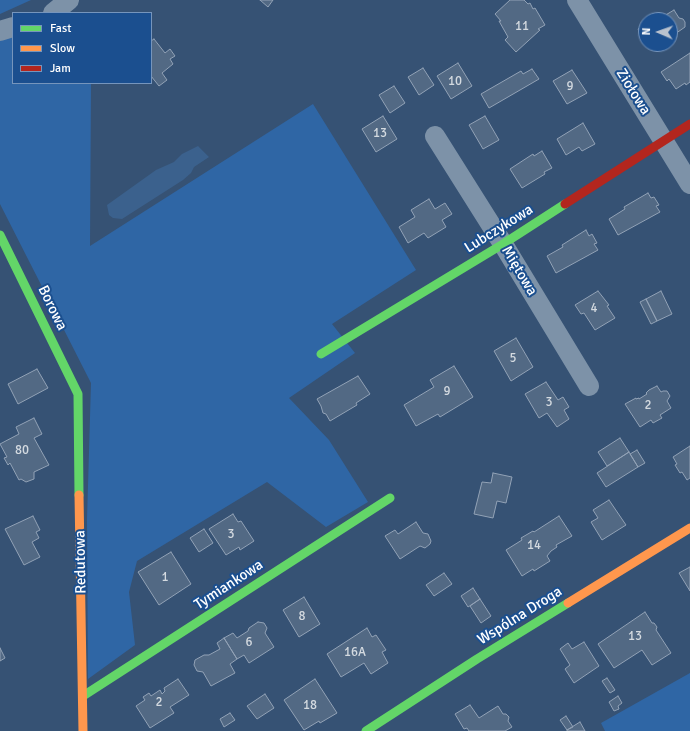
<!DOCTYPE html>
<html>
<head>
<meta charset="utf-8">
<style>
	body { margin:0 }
	#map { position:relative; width:690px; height:731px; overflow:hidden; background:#365274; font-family:Signika,sans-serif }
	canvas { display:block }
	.legend { position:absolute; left:12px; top:12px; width:140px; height:72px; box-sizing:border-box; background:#1b4f8f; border:1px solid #7695bc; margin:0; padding:5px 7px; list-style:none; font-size:12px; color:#fff }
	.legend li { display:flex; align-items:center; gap:8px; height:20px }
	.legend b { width:20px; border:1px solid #7695bc }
	.north { position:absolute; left:638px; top:12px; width:40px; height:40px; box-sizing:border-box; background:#1b4f8f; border:1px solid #7695bc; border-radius:50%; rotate:272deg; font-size:11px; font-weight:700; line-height:16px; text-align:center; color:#fff }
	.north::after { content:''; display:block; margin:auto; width:14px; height:18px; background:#b9c2ce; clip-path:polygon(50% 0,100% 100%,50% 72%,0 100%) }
</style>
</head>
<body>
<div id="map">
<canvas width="690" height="731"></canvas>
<ul class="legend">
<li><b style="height:5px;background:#63d668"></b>Fast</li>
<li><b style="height:5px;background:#ff974d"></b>Slow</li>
<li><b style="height:5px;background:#b3261e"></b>Jam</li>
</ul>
<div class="north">N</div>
</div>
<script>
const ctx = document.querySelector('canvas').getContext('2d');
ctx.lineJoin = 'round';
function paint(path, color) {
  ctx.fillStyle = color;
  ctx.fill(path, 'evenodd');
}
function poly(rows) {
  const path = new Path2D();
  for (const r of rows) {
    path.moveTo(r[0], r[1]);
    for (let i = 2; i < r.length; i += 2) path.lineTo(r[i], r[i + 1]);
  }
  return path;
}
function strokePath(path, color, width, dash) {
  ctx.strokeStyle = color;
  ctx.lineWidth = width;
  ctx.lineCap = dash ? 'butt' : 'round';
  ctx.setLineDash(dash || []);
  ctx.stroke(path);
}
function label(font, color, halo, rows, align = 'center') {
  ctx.font = font + ' Signika,sans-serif';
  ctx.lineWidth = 4;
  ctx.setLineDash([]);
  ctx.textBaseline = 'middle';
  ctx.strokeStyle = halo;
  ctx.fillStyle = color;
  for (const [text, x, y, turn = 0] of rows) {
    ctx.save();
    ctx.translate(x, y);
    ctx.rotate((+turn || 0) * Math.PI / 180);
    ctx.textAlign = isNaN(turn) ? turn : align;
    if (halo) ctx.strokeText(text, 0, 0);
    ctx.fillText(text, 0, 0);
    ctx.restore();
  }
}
const green = poly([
	[0,0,31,0,0,14],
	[13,31,13,83,91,83,90,246,313,104,416,270,332,324,355,353,289,398,329,440,368,502,326,527,267,482,137,561,129,592,135,645,88,679,87,520,91,383,0,204,0,36],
	[690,673,690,731,605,731,601,723]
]);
const water = poly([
	[198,146,209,157,194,167,191,173,183,180,122,219,113,218,109,215,107,205,156,170,174,162,182,154]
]);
const building = poly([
	[260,0,273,0,268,7,260,0],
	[510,0,524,0,528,4,530,3,533,9,535,8,545,25,538,29,540,30,516,52,505,40,508,37,499,21,501,21,495,14,510,0],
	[674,10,679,18,683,19,685,22,685,27,675,34,677,36,674,40,670,42,670,20,652,20,662,14,664,16,674,10],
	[646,24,646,38,644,39,638,29,646,24],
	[154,39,165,53,170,49,175,56,170,59,173,64,162,73,167,80,159,86,151,76,151,41,154,39],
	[656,44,665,44,659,48,656,44],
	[690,53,690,82,686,85,685,83,676,89,669,79,667,81,661,72,690,53],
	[458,63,472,86,451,99,437,76,458,63],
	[423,68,434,85,419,95,408,77,423,68],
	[532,69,539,79,489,108,481,94,521,71,523,74,532,69],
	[572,70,587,93,567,104,553,81,572,70],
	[394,86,405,103,390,113,379,95,394,86],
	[383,116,397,139,376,152,362,129,383,116],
	[485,116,499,140,483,149,469,125,485,116],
	[583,123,595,144,582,151,579,147,566,155,557,139,583,123],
	[542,151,552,168,544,172,545,174,522,188,510,169,533,154,534,156,542,151],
	[648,193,651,198,654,197,659,205,656,206,660,212,618,235,609,219,625,209,624,207,648,193],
	[429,199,435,209,445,203,452,214,442,220,446,227,428,238,424,233,408,243,399,227,415,217,411,210,429,199],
	[586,230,589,236,592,234,597,243,594,244,598,250,556,273,547,256,563,247,562,245,586,230],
	[598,291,609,305,607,306,615,318,595,330,584,313,581,314,575,305,598,291],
	[661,291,672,314,657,321,646,299,661,291],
	[646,299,657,321,651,324,640,302,646,299],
	[516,338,533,367,511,381,494,351,516,338],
	[454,366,473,397,440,417,438,414,416,426,404,405,434,387,430,380,454,366],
	[37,369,48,388,18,404,8,384,37,369],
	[358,376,370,394,356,403,357,405,330,421,326,414,323,413,321,406,317,399,358,376],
	[546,382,558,400,563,397,569,407,564,410,569,419,557,427,547,413,539,418,525,394,546,382],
	[657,386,661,392,663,391,667,391,670,396,667,401,671,408,660,415,662,418,653,423,651,420,640,427,625,404,636,398,636,399,639,398,639,399,647,394,646,393,649,390,657,386],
	[34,418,42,434,34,438,49,465,34,472,34,479,26,482,21,479,19,480,10,463,8,465,4,458,7,457,0,444,19,434,16,427,34,418],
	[620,438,629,452,607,466,598,452,620,438],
	[690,446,690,478,687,480,682,472,680,473,675,465,677,464,673,457,690,446],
	[637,450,645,463,638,467,630,454,637,450],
	[629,452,638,467,606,487,597,473,629,452],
	[493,473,512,477,506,503,497,501,493,518,474,514,482,482,491,483,493,473],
	[609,500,626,525,602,540,591,522,598,518,593,510,609,500],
	[233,514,238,522,241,521,254,541,240,550,239,547,226,555,209,529,233,514],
	[33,516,40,530,36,532,39,538,32,542,40,557,24,565,5,529,33,516],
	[559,516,572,536,556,545,557,547,551,551,547,556,550,561,534,571,533,569,522,576,506,550,522,540,521,538,533,531,534,532,559,516],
	[416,522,423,533,428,534,431,541,430,544,425,548,420,546,400,559,385,536,395,530,398,534,416,522],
	[204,529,213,543,199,552,190,538,204,529],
	[171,552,191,584,159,605,138,572,171,552],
	[690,567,690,591,679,573,690,567],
	[444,573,452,584,434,596,426,585,444,573],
	[473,588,480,599,468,607,461,596,473,588],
	[304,597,320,624,299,637,283,610,304,597],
	[480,599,491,616,481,623,470,606,480,599],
	[645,612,652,623,654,623,657,627,656,630,671,653,652,665,642,650,614,668,598,644,645,612],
	[258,622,264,623,267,628,265,633,274,647,249,663,244,655,237,659,224,638,233,633,237,638,248,631,249,628,258,622],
	[367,628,372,637,376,635,386,650,382,652,388,663,371,674,364,663,341,677,327,654,367,628],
	[224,638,237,659,230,664,235,673,211,686,203,672,197,671,194,665,195,660,204,655,209,655,220,649,217,643,224,638],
	[584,642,599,666,574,683,565,669,570,665,560,649,568,643,572,649,584,642],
	[0,648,5,658,0,661,0,648],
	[607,678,615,690,610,693,602,681,607,678],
	[178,679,189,695,170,707,174,713,150,728,136,706,145,700,143,697,149,693,151,696,160,690,162,694,165,691,164,688,178,679],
	[315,679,337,713,320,723,319,721,304,730,284,700,315,679],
	[265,694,274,708,257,719,247,706,265,694],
	[618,696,622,703,618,706,619,709,614,711,609,702,618,696],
	[470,705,479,718,498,706,503,714,506,714,509,717,508,721,512,727,505,731,469,731,467,728,464,729,455,714,470,705],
	[230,713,235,720,224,727,220,719,230,713],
	[566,716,573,727,567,730,560,720,566,716],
	[580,722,585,731,567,731,567,730,580,722]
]);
const street = poly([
	[577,0,690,184],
	[53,13,69,0],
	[0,31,13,27],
	[435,136,503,244,589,386]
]);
const fast = poly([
	[0,235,78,394,79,495],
	[321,354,503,244,565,204],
	[83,696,390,498],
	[366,731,477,659,568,603]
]);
const slow = poly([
	[79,495,83,731],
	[568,603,690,528]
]);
const jam = poly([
	[565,204,690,124]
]);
const numberNames = [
	["11",522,27],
	["10",455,82],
	["9",570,87],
	["13",380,134],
	["4",594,309],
	["5",513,359],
	["9",447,392],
	["3",549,403],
	["2",648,406],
	["80",22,451],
	["3",231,535],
	["14",534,546],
	["1",165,578],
	["8",302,617],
	["13",635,637],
	["6",249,643],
	["16A",355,653],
	["2",159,703],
	["18",310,706]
];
const streetNames = [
	["Ziołowa",633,92,58],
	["Lubczykowa",499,229,-32],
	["Miętowa",519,271,59],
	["Borowa",52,308,64],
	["Redutowa",81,562,-91],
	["Tymiankowa",229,585,-33],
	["Wspólna Droga",520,616,-32]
];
paint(green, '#2f66a5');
paint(water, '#3b618d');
paint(building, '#526984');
strokePath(building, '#92a2b6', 1);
strokePath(street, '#7d92a8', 20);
strokePath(fast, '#63d668', 9);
strokePath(slow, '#ff974d', 9);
strokePath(jam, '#b3261e', 9);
label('13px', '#d4dae0', null, numberNames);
label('15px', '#fff', '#1b4f8f', streetNames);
</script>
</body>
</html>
